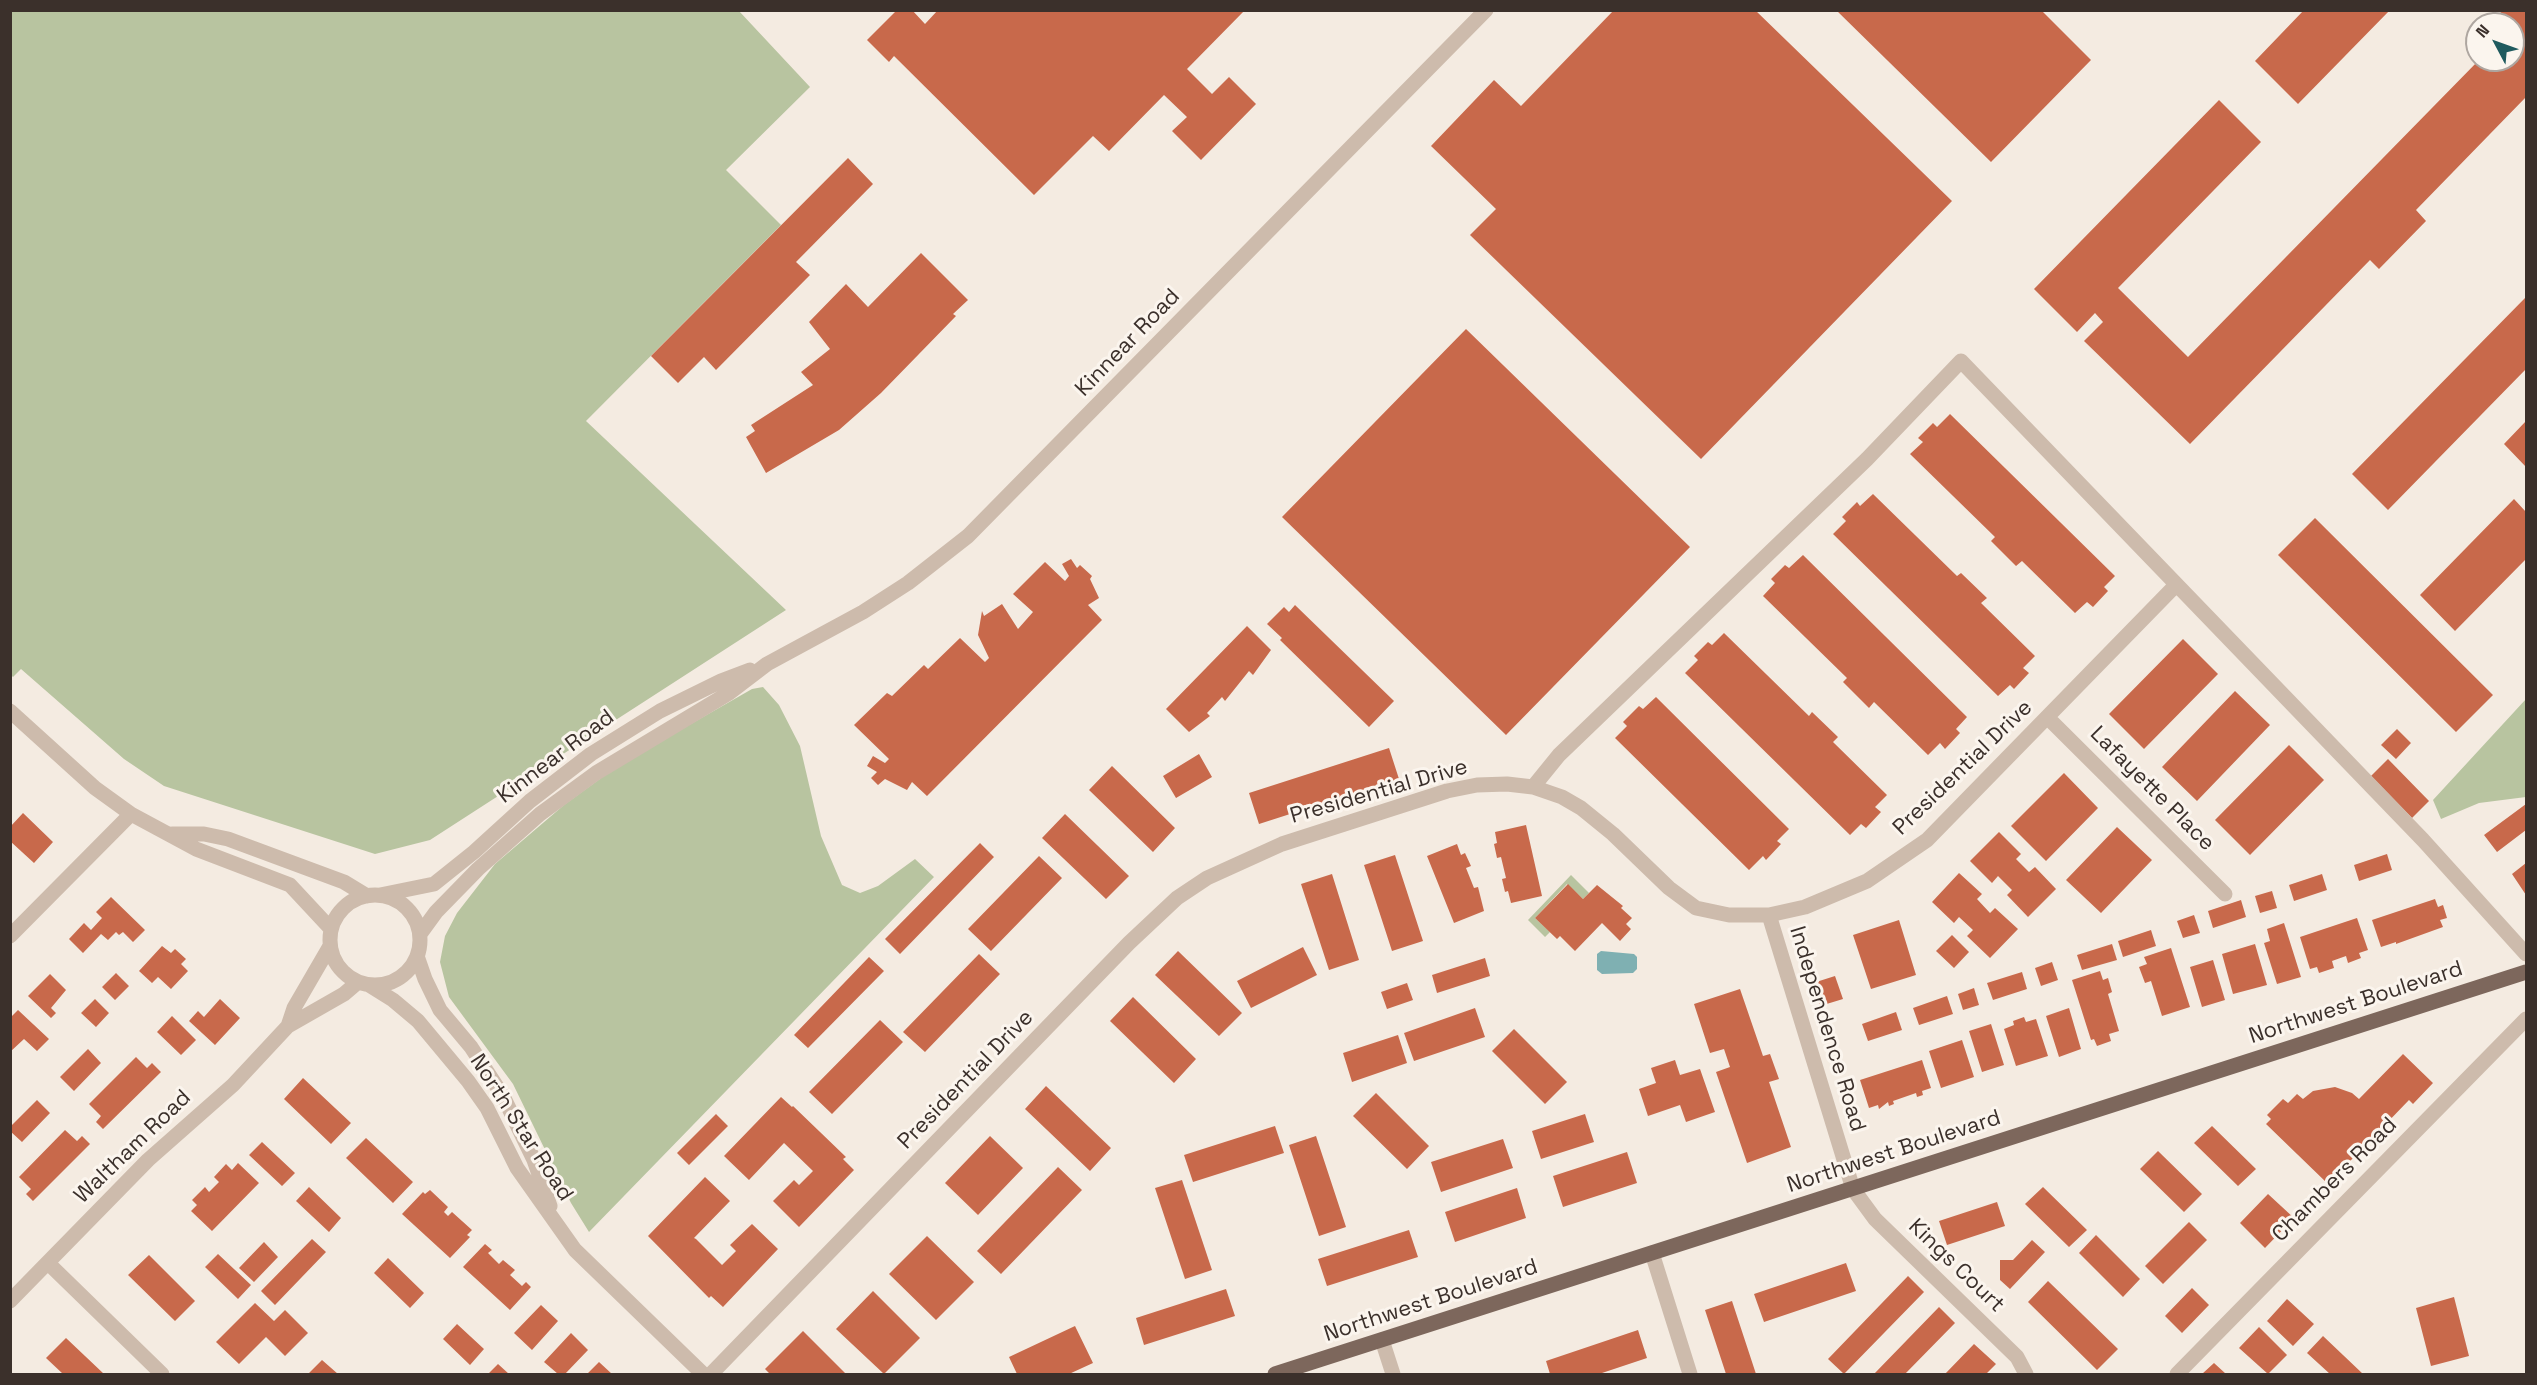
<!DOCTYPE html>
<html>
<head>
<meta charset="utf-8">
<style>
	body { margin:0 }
	#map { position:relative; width:2537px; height:1385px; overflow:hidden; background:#f4ebe1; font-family:"Space Grotesk",sans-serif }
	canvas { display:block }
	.frame { position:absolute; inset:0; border:12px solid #3b302b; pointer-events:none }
	.north { position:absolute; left:2465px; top:12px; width:60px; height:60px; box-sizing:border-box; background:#fbf5ee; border:2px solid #aea6a0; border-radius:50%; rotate:311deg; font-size:16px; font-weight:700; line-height:24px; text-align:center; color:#3b302b }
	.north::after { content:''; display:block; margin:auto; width:21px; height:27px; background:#1f5a5e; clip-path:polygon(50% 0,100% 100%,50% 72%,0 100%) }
</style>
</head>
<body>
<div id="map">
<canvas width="2537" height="1385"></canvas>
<div class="frame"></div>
<div class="north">N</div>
</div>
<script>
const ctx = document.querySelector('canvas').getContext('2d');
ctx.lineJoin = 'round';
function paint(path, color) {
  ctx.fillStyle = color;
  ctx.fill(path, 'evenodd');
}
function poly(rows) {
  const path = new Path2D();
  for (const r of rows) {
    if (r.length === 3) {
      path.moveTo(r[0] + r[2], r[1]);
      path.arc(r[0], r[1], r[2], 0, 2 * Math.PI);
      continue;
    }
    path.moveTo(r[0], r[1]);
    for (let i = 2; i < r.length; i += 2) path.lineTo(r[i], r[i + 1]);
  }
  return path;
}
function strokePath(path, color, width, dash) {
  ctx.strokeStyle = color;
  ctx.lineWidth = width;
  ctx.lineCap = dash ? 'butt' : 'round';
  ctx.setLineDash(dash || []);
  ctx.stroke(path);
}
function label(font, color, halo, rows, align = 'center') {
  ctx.font = font + ' "Space Grotesk",sans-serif';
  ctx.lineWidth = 6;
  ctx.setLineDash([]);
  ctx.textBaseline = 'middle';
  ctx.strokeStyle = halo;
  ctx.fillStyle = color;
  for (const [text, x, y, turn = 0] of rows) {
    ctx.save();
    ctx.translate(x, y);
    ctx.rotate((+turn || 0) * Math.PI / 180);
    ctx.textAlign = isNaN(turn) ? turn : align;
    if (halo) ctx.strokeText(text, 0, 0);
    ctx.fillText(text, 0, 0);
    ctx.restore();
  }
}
const green = poly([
	[10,11,739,11,810,87,726,170,781,225,586,421,786,610,430,840,375,854,164,786,124,759,21,669,13,677,10,674],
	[763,687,779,705,800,746,821,836,842,885,860,893,878,886,915,859,934,877,589,1232,571,1203,513,1084,449,997,440,962,445,936,457,913,495,864,564,805,619,765,752,689],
	[2526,699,2526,797,2479,803,2441,819,2433,800],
	[1571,875,1589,893,1583,899,1567,884,1535,918,1550,932,1545,937,1528,920]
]);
const water = poly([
	[1601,951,1634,954,1637,957,1637,969,1633,973,1602,974,1597,970,1597,954]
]);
const building = poly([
	[897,10,912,10,925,24,938,10,1245,10,1187,69,1212,94,1229,77,1256,104,1201,160,1172,131,1187,117,1164,95,1109,151,1093,136,1034,195,894,56,889,62,867,40],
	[1614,10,1755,10,1952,201,1701,459,1470,235,1496,209,1431,146,1494,80,1521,106],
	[1836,10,2041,10,2091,60,1991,162],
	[2304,10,2390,10,2298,104,2255,61],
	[2498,10,2526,10,2526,97,2416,210,2426,221,2379,269,2370,260,2190,444,2084,341,2103,322,2095,313,2077,332,2034,289,2219,100,2261,142,2118,288,2188,357,2479,60,2513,60,2513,24],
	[848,158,873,184,796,262,810,275,716,370,704,357,678,383,651,356],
	[921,253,968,300,953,314,956,316,881,393,839,430,766,473,746,437,755,431,751,425,813,385,801,372,830,349,809,322,846,284,868,307],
	[2525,298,2526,369,2388,510,2352,474],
	[1466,329,1690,547,1506,735,1282,517],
	[1950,414,2115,576,2104,587,2108,591,2093,607,2087,602,2075,613,2022,561,2016,566,1991,541,1995,537,1910,454,1923,442,1918,438,1933,423,1937,427],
	[2526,421,2526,467,2504,444],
	[1873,494,1957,576,1961,573,1987,598,1981,603,2035,656,2023,668,2029,673,2014,689,2010,685,1998,696,1833,534,1846,521,1842,517,1857,502,1860,506],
	[2514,499,2526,512,2526,559,2455,631,2420,595],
	[2315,518,2493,695,2456,732,2278,555],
	[1803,555,1967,717,1956,729,1960,733,1945,749,1940,743,1928,755,1874,702,1869,708,1843,682,1847,678,1763,596,1775,583,1771,579,1785,565,1789,568],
	[1071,559,1077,568,1080,565,1092,576,1090,579,1099,598,1088,605,1102,620,927,796,912,782,907,790,885,779,878,785,871,778,877,772,867,766,873,756,885,763,889,759,854,725,887,693,892,696,924,665,928,669,960,638,985,662,989,658,978,635,982,611,984,616,1002,604,1018,629,1033,612,1013,594,1045,562,1065,581,1069,576,1062,564],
	[1295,605,1394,701,1369,727,1280,640,1282,638,1267,624,1284,607,1289,612],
	[1247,626,1271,650,1253,675,1249,671,1225,701,1222,697,1207,713,1210,716,1189,732,1166,709],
	[1724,633,1809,716,1812,712,1838,737,1833,742,1887,795,1875,807,1881,812,1866,828,1861,824,1850,835,1685,673,1698,660,1694,656,1708,642,1712,645],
	[2183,639,2218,674,2144,749,2109,714],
	[2235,691,2270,725,2197,801,2162,767],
	[1656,697,1789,829,1777,841,1781,844,1766,860,1763,856,1749,870,1615,738,1627,726,1623,722,1639,706,1643,709],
	[2397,729,2411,743,2396,759,2381,745],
	[2289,745,2324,780,2250,855,2215,820],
	[1389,748,1399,779,1259,824,1249,793],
	[1199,754,1212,777,1176,798,1163,776],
	[2388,759,2429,801,2412,818,2371,776],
	[1112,766,1175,828,1153,852,1089,790],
	[2064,773,2098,808,2046,861,2011,826],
	[2526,804,2526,830,2497,852,2484,835],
	[23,813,53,842,34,863,10,841,10,827],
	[1065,814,1129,876,1106,899,1042,838],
	[1526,825,1542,896,1511,903,1508,891,1505,892,1502,879,1506,878,1501,857,1497,858,1494,844,1497,843,1495,832],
	[2117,827,2152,860,2101,913,2066,880],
	[1999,832,2021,854,2016,859,2029,872,2035,867,2056,889,2028,917,2007,895,2012,890,1998,876,1992,883,1970,861],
	[980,843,994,857,900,954,885,939],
	[1457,844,1461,855,1465,853,1471,866,1466,868,1474,888,1478,887,1484,911,1454,923,1427,856],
	[2387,854,2392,870,2359,881,2354,865],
	[1395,855,1423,941,1392,951,1364,865],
	[1039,856,1062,878,991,951,968,929],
	[2526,863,2526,895,2512,874],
	[1959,873,1982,894,1977,899,1990,913,1995,908,2018,929,1990,958,1967,936,1973,930,1959,917,1954,923,1932,902],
	[1332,874,1359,960,1329,970,1301,884],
	[2322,874,2327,890,2294,901,2289,885],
	[1568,884,1583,899,1597,885,1623,906,1621,908,1632,918,1626,924,1631,929,1620,941,1602,923,1575,951,1560,936,1557,939,1535,918],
	[2272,891,2277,908,2260,913,2255,896],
	[111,897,145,930,133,942,123,932,119,935,116,932,108,940,101,934,83,953,69,939,84,923,91,930,102,918,96,912],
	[2435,899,2438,907,2443,905,2447,918,2440,920,2443,927,2396,944,2396,942,2381,947,2372,920],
	[2241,900,2246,917,2213,928,2208,911],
	[2194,915,2200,933,2183,938,2177,921],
	[2357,918,2368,950,2359,953,2361,958,2348,963,2346,956,2332,961,2334,968,2319,973,2317,967,2310,969,2300,937],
	[1899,920,1916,975,1871,989,1853,935],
	[2284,923,2301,977,2277,984,2264,943,2270,941,2267,929],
	[2151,930,2156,946,2123,957,2118,941],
	[1952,935,1969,952,1954,968,1936,951],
	[2112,944,2117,960,2082,970,2077,955],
	[2255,944,2267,985,2233,994,2222,954],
	[162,946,171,953,175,949,186,959,181,964,188,971,171,989,158,977,152,983,139,971],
	[1303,947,1317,975,1251,1008,1237,981],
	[2171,948,2190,1007,2162,1016,2151,981,2145,983,2139,967,2147,964,2144,957],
	[1178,951,1242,1013,1219,1036,1155,975],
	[979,954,1000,974,925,1052,903,1032],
	[869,957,884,971,808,1048,794,1035],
	[1485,958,1490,976,1437,993,1432,975],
	[2213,960,2225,1000,2202,1007,2190,967],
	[2052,962,2058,980,2041,986,2035,968],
	[2100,971,2103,980,2108,978,2112,992,2108,994,2119,1031,2109,1034,2111,1041,2097,1046,2094,1039,2091,1040,2072,980],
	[2022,972,2027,989,1993,1000,1987,983],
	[116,973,129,986,115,1000,102,987],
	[50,974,66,990,51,1008,56,1013,51,1018,28,996],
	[1835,976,1843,999,1820,1006,1813,983],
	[1407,983,1413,1000,1387,1009,1381,992],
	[1974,988,1979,1005,1963,1010,1958,994],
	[1740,989,1763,1056,1770,1054,1779,1079,1769,1082,1791,1147,1747,1163,1716,1072,1730,1067,1724,1049,1710,1053,1694,1004],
	[1947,996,1953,1014,1919,1025,1913,1008],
	[1133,997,1196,1059,1174,1083,1110,1021],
	[95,999,109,1013,96,1027,81,1013],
	[220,999,240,1018,215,1045,189,1021,198,1011,204,1017],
	[1475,1008,1485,1037,1414,1061,1404,1033],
	[2069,1008,2081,1049,2059,1057,2046,1016],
	[18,1010,49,1039,37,1051,24,1039,10,1052,10,1018],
	[1896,1012,1902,1030,1868,1041,1862,1024],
	[172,1016,196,1040,181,1055,157,1032],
	[2024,1017,2026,1022,2036,1019,2048,1056,2016,1066,2004,1029,2014,1025,2013,1021],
	[880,1020,903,1042,832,1114,809,1092],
	[1991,1024,2004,1065,1982,1072,1969,1031],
	[1514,1029,1567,1082,1545,1104,1492,1051],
	[1398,1035,1407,1063,1352,1082,1343,1053],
	[1962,1040,1974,1077,1941,1088,1929,1051],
	[88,1049,101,1063,74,1091,60,1077],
	[2403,1054,2433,1083,2413,1104,2409,1100,2328,1184,2266,1124,2271,1119,2267,1115,2283,1099,2288,1103,2297,1094,2303,1099,2313,1091,2335,1087,2352,1093,2359,1099],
	[136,1057,147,1068,152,1063,161,1072,103,1129,96,1122,101,1116,89,1104],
	[1675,1060,1680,1075,1700,1069,1715,1112,1686,1122,1680,1105,1648,1116,1639,1089,1656,1083,1651,1068],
	[1922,1060,1931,1088,1922,1091,1923,1095,1917,1097,1916,1093,1893,1101,1894,1104,1889,1106,1888,1102,1879,1109,1878,1105,1869,1108,1860,1080],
	[303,1078,351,1123,331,1144,284,1099],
	[1046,1086,1111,1148,1090,1171,1025,1109],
	[1376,1093,1429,1146,1407,1169,1353,1116],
	[781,1097,792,1107,793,1106,846,1157,843,1159,854,1170,799,1227,773,1201,794,1180,799,1185,813,1171,784,1143,749,1180,724,1156],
	[37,1100,50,1113,22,1142,10,1131,10,1127],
	[716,1114,728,1126,689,1165,677,1153],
	[1585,1114,1594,1142,1541,1159,1532,1131],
	[1275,1126,1284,1153,1193,1182,1184,1155],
	[2212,1126,2256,1169,2238,1186,2194,1143],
	[65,1130,77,1141,82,1136,90,1144,33,1201,26,1194,31,1189,19,1177],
	[990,1136,1023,1168,978,1215,945,1183],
	[1316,1136,1346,1227,1319,1236,1289,1145],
	[366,1138,413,1182,393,1203,346,1158],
	[1503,1139,1513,1168,1441,1192,1431,1162],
	[262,1142,295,1173,282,1186,249,1155],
	[2158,1151,2202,1194,2184,1212,2140,1169],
	[1627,1152,1637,1183,1563,1207,1553,1176],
	[238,1163,259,1183,212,1231,191,1211,197,1205,192,1200,205,1187,209,1192,219,1182,214,1177,226,1164,232,1170],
	[1058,1167,1082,1190,1001,1274,977,1251],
	[705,1177,730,1201,694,1238,696,1239,722,1265,736,1251,730,1245,752,1224,778,1249,723,1307,711,1296,709,1298,648,1236],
	[1182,1180,1212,1270,1185,1279,1155,1188],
	[309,1187,341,1218,329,1232,296,1201],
	[2043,1187,2087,1230,2069,1247,2025,1204],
	[1517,1188,1526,1218,1455,1242,1445,1212],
	[430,1190,448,1207,444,1212,448,1216,452,1212,472,1230,467,1235,470,1237,450,1258,402,1214,423,1192,425,1194],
	[2268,1194,2294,1218,2265,1248,2240,1223],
	[1997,1202,2005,1226,1947,1245,1939,1221],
	[2189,1222,2207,1240,2163,1284,2145,1266],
	[1409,1230,1418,1257,1327,1286,1318,1259],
	[2096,1235,2140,1279,2123,1297,2079,1253],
	[927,1236,974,1282,936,1320,889,1274],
	[312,1239,326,1252,275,1305,261,1291],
	[2032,1240,2045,1252,2010,1289,2000,1280,2000,1260,2013,1260],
	[264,1242,278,1257,254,1282,239,1268],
	[485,1244,492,1250,488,1253,499,1264,503,1260,515,1270,510,1275,522,1286,526,1282,531,1287,510,1310,463,1267],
	[218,1254,251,1285,238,1299,205,1267],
	[149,1255,195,1301,175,1321,128,1275],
	[388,1258,424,1293,410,1308,374,1273],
	[1846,1263,1856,1291,1764,1322,1754,1294],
	[1908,1276,1924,1292,1844,1374,1828,1359],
	[2048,1281,2118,1349,2097,1370,2028,1302],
	[2192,1288,2209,1305,2182,1333,2165,1316],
	[1226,1289,1235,1316,1144,1345,1136,1318],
	[873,1291,920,1338,884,1374,836,1329],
	[2454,1297,2469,1356,2431,1366,2416,1308],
	[2287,1299,2314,1324,2293,1346,2267,1321],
	[1732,1301,1756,1374,1726,1374,1705,1310],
	[255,1303,274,1321,285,1310,308,1333,285,1356,266,1337,239,1364,216,1342],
	[541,1305,558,1321,532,1350,514,1333],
	[1939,1307,1955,1323,1905,1374,1874,1374],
	[457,1324,484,1349,470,1365,443,1339],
	[1075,1326,1093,1363,1069,1374,1017,1374,1009,1357],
	[2259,1327,2287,1355,2268,1374,2239,1348],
	[1638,1330,1647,1358,1599,1374,1550,1374,1546,1361],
	[803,1331,846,1374,770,1374,765,1369],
	[571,1333,588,1350,565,1374,558,1374,544,1362],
	[2323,1336,2363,1374,2330,1374,2307,1353],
	[66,1338,104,1374,63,1374,46,1358],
	[1974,1344,1996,1364,1986,1374,1945,1374],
	[322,1360,338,1374,308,1374],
	[599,1362,612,1374,587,1374],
	[2214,1363,2226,1374,2202,1374],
	[498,1364,509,1374,488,1374]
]);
const minor = poly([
	[10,711,95,788,131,814,196,849,290,885,331,929],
	[2047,717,2225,894],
	[1533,787,1559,755,1867,459,1961,361,2423,840,2526,954],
	[172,834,204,834,228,839,344,882,367,896],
	[380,895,434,884,474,852,530,801,591,754,660,711,721,681,750,670],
	[375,940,45],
	[1769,915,1853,1189,1875,1219,2017,1357,2026,1374],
	[420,934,436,912,478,869,540,814,596,773,729,693,767,664,863,612,908,583,968,536,1486,10],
	[10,936,131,814],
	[417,956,425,979,440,1010,471,1047,503,1096,534,1160,550,1206],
	[369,985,393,1000,418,1021,468,1081,487,1108,517,1168,575,1250,703,1374],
	[288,1026,294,1008,330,946],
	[1652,1253,1690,1374],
	[48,1263,162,1374],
	[10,1301,148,1160,233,1085,288,1026,344,994,358,982],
	[1382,1340,1393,1374],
	[711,1374,1129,943,1177,898,1207,878,1282,844,1447,791,1477,785,1507,784,1533,787,1562,797,1581,808,1613,834,1669,888,1696,908,1729,915,1769,915,1805,907,1867,881,1927,840,2176,585],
	[2177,1374,2526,1019]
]);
const major = poly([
	[1275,1374,2526,972]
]);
const streetNames = [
	["Kinnear Road",1128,343,-46],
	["Kinnear Road",556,757,-37],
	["Presidential Drive",1963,768,-44],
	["Lafayette Place",2152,789,45],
	["Presidential Drive",1379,792,-16],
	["Northwest Boulevard",2356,1003,-18],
	["Independence Road",1827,1029,73],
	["Presidential Drive",966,1080,-46],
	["North Star Road",521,1128,57],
	["Waltham Road",133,1147,-44],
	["Northwest Boulevard",1894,1152,-18],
	["Chambers Road",2335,1180,-45],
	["Kings Court",1956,1266,44],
	["Northwest Boulevard",1431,1301,-18]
];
paint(green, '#b8c4a0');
paint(water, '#7fb0b2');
paint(building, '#c8694b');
strokePath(minor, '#cdbbac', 15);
strokePath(major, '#7d675c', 15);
label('22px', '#3b302b', '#fbf5ee', streetNames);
</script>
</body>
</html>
